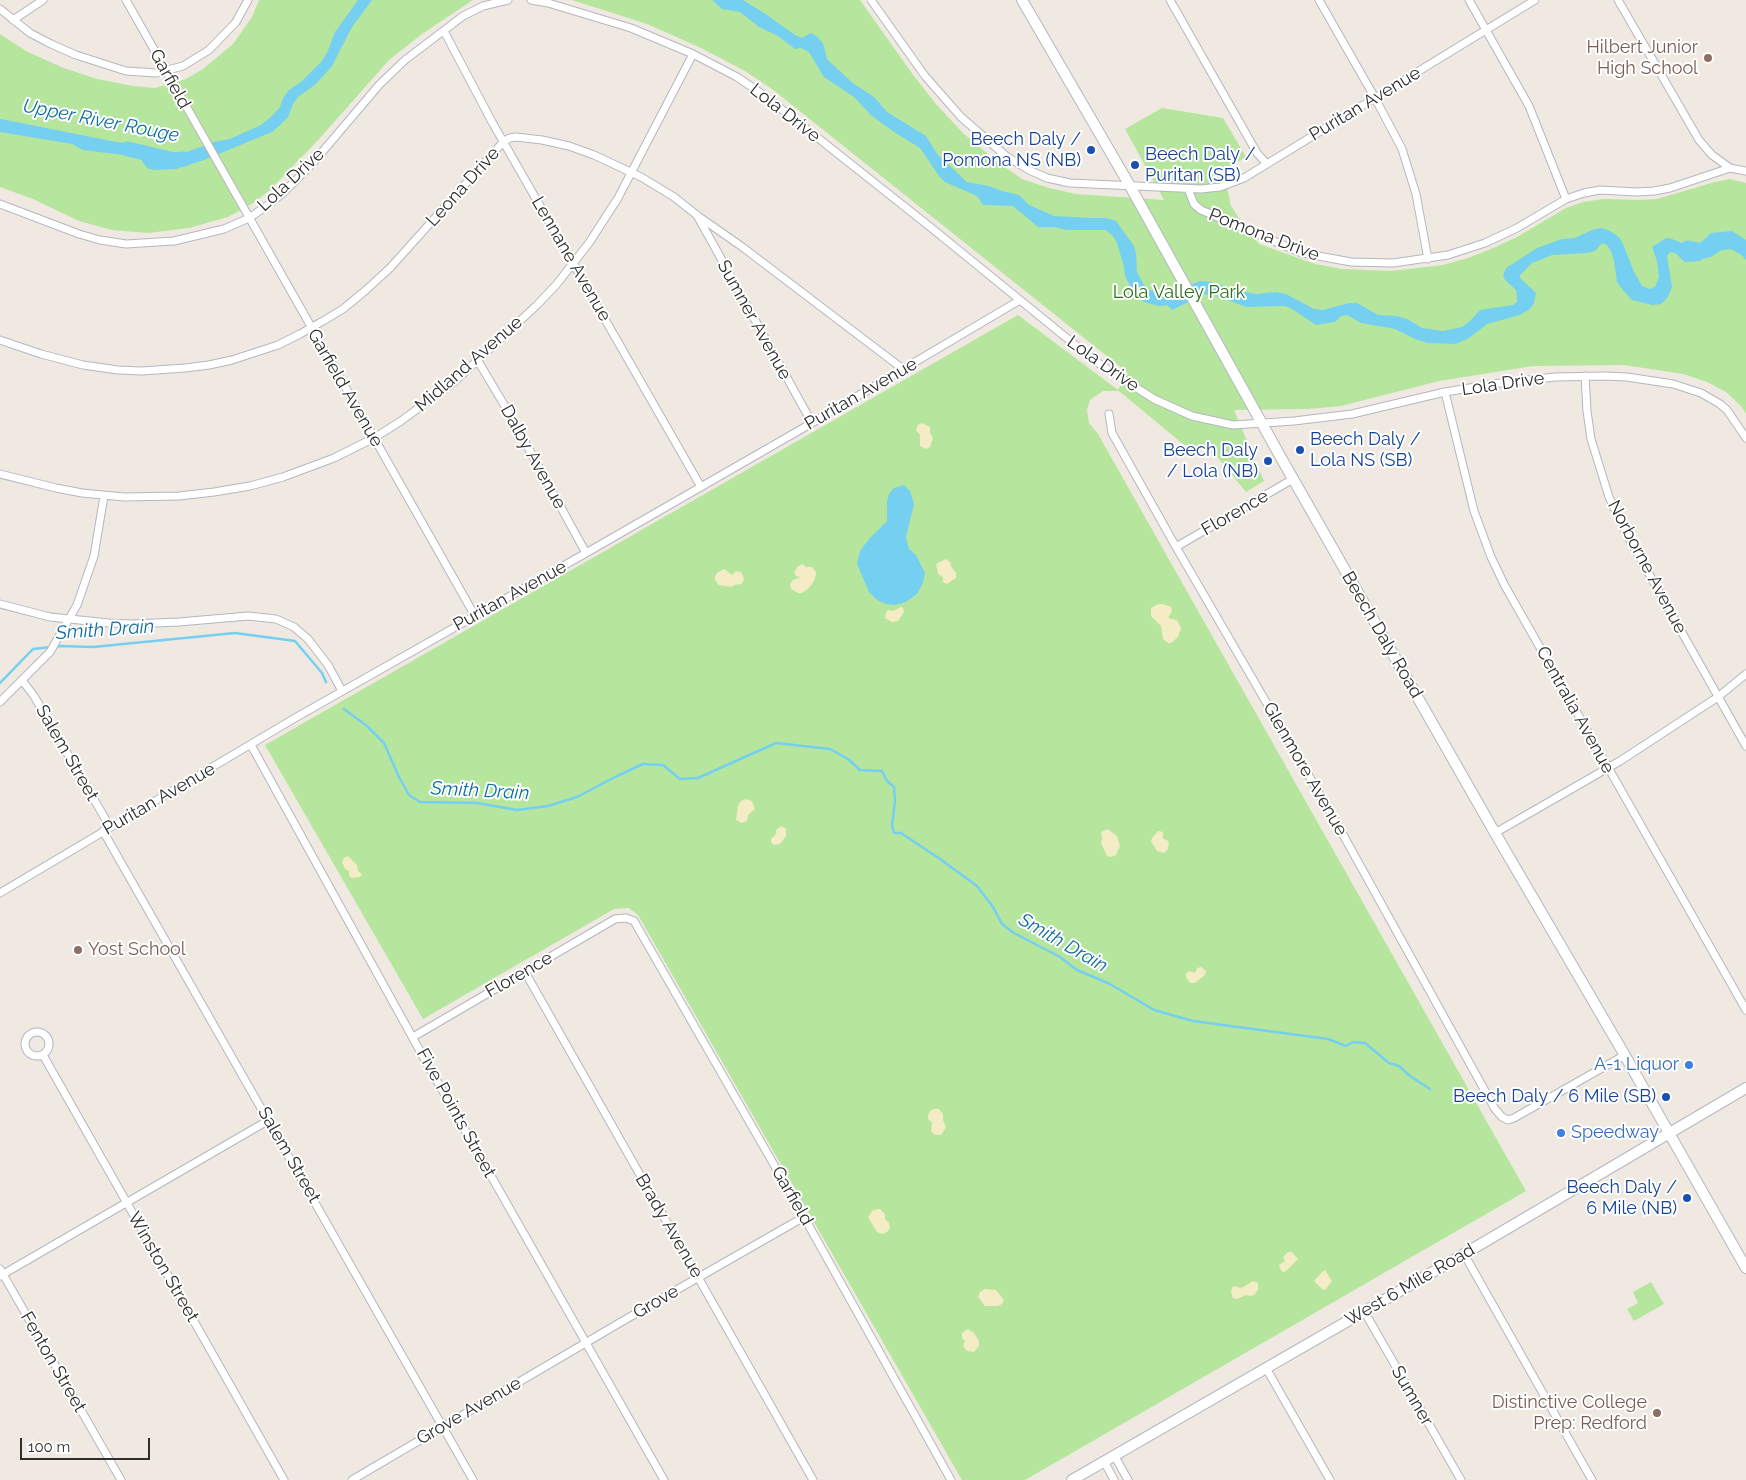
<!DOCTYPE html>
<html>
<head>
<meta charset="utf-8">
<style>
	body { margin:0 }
	#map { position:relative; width:1746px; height:1480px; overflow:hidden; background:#efe9e1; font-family:Raleway,sans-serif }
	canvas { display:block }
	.scale { position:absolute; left:20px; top:1438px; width:130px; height:22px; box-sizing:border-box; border:2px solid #2e2e2e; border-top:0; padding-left:6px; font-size:15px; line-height:18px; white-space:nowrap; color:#2e2e2e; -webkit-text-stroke:4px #fff; paint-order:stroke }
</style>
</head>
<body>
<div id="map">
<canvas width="1746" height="1480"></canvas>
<div class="scale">100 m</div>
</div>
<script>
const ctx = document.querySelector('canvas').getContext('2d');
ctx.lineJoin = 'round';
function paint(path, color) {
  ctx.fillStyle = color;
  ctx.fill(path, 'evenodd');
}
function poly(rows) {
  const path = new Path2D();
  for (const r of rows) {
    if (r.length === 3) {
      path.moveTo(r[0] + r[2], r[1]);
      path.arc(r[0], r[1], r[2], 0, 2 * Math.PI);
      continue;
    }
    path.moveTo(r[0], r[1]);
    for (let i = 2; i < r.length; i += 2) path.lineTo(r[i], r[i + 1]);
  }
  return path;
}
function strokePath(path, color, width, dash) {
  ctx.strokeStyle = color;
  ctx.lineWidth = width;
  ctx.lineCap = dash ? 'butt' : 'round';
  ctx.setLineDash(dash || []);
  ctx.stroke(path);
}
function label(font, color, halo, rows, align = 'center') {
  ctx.font = font + ' Raleway,sans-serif';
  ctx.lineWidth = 4;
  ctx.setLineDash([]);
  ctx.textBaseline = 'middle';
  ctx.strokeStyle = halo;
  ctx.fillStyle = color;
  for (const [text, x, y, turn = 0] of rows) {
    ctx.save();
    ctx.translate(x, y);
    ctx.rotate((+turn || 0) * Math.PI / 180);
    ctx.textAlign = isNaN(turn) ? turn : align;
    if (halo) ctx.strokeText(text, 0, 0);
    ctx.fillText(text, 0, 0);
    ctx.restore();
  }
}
const green = poly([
	[259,0,473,0,422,34,389,60,320,138,270,190,255,202,228,217,189,228,148,233,112,230,79,221,33,199,0,187,0,34,26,51,61,67,97,79,133,86,155,88,186,79,203,69,233,44,252,17],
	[572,0,860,0,911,72,935,103,963,133,996,161,1022,179,1049,188,1076,194,1164,200,1125,129,1162,108,1223,118,1246,157,1223,170,1231,206,1239,218,1259,244,1315,264,1342,269,1391,271,1443,265,1468,258,1491,249,1517,237,1566,208,1583,202,1603,199,1640,200,1657,199,1715,182,1730,179,1746,183,1746,414,1742,407,1726,392,1707,382,1683,374,1624,365,1533,366,1439,381,1341,406,1308,409,1234,410,1264,481,1246,492,1210,448,1184,445,1119,391,1103,391,1090,400,1087,410,1089,423,1098,434,1526,1191,1025,1480,962,1480,638,915,629,908,614,909,423,1019,265,745,1018,315,1118,390,1128,373,772,89,745,71,699,47,647,24],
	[1651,1282,1664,1304,1634,1321,1627,1309,1638,1303,1633,1292]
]);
const sand = poly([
	[922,423,930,427,930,433,933,438,930,447,926,449,920,446,920,435,916,430,918,425],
	[946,559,950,562,951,566,956,573,956,578,947,584,943,582,943,577,938,574,936,564],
	[802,564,806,567,812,567,816,572,816,575,814,581,809,588,802,593,798,593,791,589,790,584,793,580,801,577,796,576,794,573,797,567],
	[724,569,732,575,736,571,741,572,744,578,743,582,741,584,734,585,732,587,719,585,715,580,715,577,717,573],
	[1158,604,1163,604,1171,607,1172,611,1168,618,1177,620,1181,628,1178,637,1171,643,1168,643,1163,639,1161,626,1151,616,1151,608],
	[901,607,903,608,904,612,898,621,892,622,885,618,886,612,889,610,893,611],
	[746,799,752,801,755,809,748,815,747,821,741,823,736,820,738,806,741,801],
	[782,826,786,829,786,836,780,844,774,845,771,842,771,839,776,834,776,830],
	[1108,829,1117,836,1120,846,1116,855,1111,857,1107,856,1101,843,1102,838,1101,832],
	[1158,831,1163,832,1163,839,1167,840,1169,843,1168,849,1164,853,1157,851,1151,841,1152,838],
	[348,856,357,865,358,871,362,874,360,877,352,878,349,876,349,871,345,869,342,862,344,858],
	[1201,967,1206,971,1205,975,1195,983,1190,983,1186,977,1186,973,1190,971,1195,973,1197,968],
	[933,1109,939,1109,943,1114,943,1120,946,1127,941,1135,935,1135,931,1131,932,1122,928,1119,928,1115,930,1111],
	[880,1209,885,1214,885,1219,889,1223,890,1228,887,1232,882,1234,877,1232,868,1217,873,1210],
	[1288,1252,1292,1252,1298,1259,1286,1271,1283,1272,1281,1270,1279,1265,1285,1261,1283,1257],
	[1325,1270,1332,1281,1326,1289,1323,1290,1314,1281,1322,1272],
	[1253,1281,1258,1283,1258,1290,1255,1294,1251,1296,1246,1295,1237,1299,1233,1298,1231,1291,1233,1286,1242,1288],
	[985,1289,996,1290,1004,1300,1002,1304,998,1306,985,1306,978,1297,980,1292],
	[968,1329,974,1333,979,1341,979,1346,974,1352,967,1351,963,1346,965,1341,962,1338,962,1333]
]);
const water = poly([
	[358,0,372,0,352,27,332,66,316,84,298,97,293,104,288,117,280,125,272,132,204,160,176,169,154,170,147,168,140,158,132,156,83,150,72,144,0,132,0,119,6,120,116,142,136,144,142,146,150,156,156,159,173,157,214,142,230,139,261,125,272,116,280,107,283,98,289,90,301,82,321,62,327,53,335,32],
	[712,0,743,0,764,13,795,35,802,38,811,33,816,36,823,43,827,59,833,65,854,84,874,97,887,112,926,136,937,154,967,182,989,186,1002,191,1019,195,1029,205,1054,216,1091,218,1106,218,1116,221,1134,246,1136,254,1137,272,1144,285,1150,290,1159,292,1166,294,1200,281,1211,282,1244,292,1257,294,1276,292,1286,294,1314,309,1323,310,1349,303,1357,303,1378,315,1396,316,1407,319,1422,328,1443,331,1462,327,1470,321,1480,310,1513,305,1517,302,1517,297,1516,290,1505,280,1503,275,1506,268,1537,248,1562,239,1575,238,1592,230,1601,228,1610,231,1619,237,1623,244,1634,272,1642,286,1649,289,1655,287,1659,277,1657,261,1652,247,1666,238,1672,239,1692,247,1699,244,1711,233,1732,231,1746,240,1746,260,1741,254,1720,240,1714,242,1709,246,1706,255,1700,261,1685,262,1675,253,1670,252,1667,256,1672,287,1668,297,1661,304,1652,305,1632,300,1622,289,1617,282,1614,261,1611,251,1607,245,1602,243,1595,251,1586,253,1552,255,1532,263,1520,275,1520,278,1536,293,1534,303,1530,309,1520,315,1487,324,1469,338,1456,344,1428,343,1415,339,1395,329,1361,323,1347,315,1341,316,1335,322,1316,325,1292,309,1285,306,1246,307,1220,297,1205,294,1172,310,1167,305,1159,306,1144,302,1133,292,1125,276,1124,267,1117,243,1113,236,1106,230,1066,230,1055,227,1038,227,1013,206,983,205,977,196,945,182,939,176,920,148,894,132,872,116,854,97,824,77,809,52,801,48,795,49,778,36,759,27,740,12,722,9],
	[904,485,910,491,914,504,906,537,909,549,916,555,925,573,923,583,917,594,906,602,895,605,886,604,877,600,869,592,857,564,860,551,869,539,887,521,887,501,889,494,894,488]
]);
const stream = poly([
	[0,683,33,649,60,646,93,647,235,633,295,641,322,673,326,682],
	[344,709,367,726,384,743,399,777,409,795,420,802,477,803,517,810,548,806,577,797,617,776,643,764,663,765,680,779,698,778,776,743,830,749,848,759,860,770,882,771,887,781,894,787,895,801,892,825,894,833,901,833,940,859,977,886,993,907,1002,924,1014,933,1060,957,1077,970,1110,984,1154,1010,1193,1021,1328,1039,1346,1046,1353,1042,1365,1043,1389,1063,1399,1066,1410,1076,1430,1089]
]);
const river = poly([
	[128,149,174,160,184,159],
	[1688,248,1703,251,1708,250,1719,243,1732,241,1746,249]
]);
const minor = poly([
	[126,0,475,616],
	[531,0,548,3,631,28,693,54,737,77,765,96,929,226,1095,361,1154,399,1192,416,1233,425,1294,421,1352,414,1445,392,1500,383,1555,377,1605,376,1627,377,1673,384,1701,393,1720,404,1727,410,1746,438],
	[871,0,925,76,961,117,1006,156,1029,170,1047,178,1070,183,1201,189,1220,187,1244,178,1535,0],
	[1170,0,1257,153,1267,164],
	[1319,0,1375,98,1402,149,1416,194,1428,259],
	[1469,0,1529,106,1566,199],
	[1618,0,1699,140,1712,155,1730,168,1746,171],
	[0,9,30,33,51,44,76,55,126,71,156,73,183,66,209,50,236,22,248,0],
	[13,20,43,0],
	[444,31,492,122,701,487],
	[1188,189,1194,204,1201,210,1302,253,1351,262,1393,263,1448,255,1485,243,1517,228,1566,199,1584,193,1600,190,1637,192,1654,191,1670,188,1730,168],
	[0,204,79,234,100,240,126,244,174,241,224,229,249,218,268,205,283,193,312,164,379,85,405,60,463,16,483,6,508,0],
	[698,217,812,423],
	[0,340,41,354,83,365,118,370,142,371,185,368,209,365,232,360,278,345,300,334,323,321,343,309,366,290,390,268,504,141,510,138,516,137,542,140,569,146,594,155,641,177,674,197,698,216,741,246,903,369],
	[478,361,509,413,586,553],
	[1585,376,1587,411,1591,439,1609,497,1627,535,1746,746],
	[1445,392,1474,511,1491,557,1505,586,1746,1010],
	[1109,414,1112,433,1176,547,1341,831,1495,1109,1502,1117,1508,1120,1514,1118,1625,1055],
	[0,474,56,488,82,493,124,497,179,496,214,492,250,486,283,477,334,458,374,438,401,421,454,382,537,305,556,285,589,243,618,198,693,54],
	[1176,547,1293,479],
	[0,604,50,617,109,623,131,624,179,622,248,616,276,619,294,627,308,639,328,665,342,691],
	[22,680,34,696,110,827],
	[0,702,50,652,77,605,94,556,104,496],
	[251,745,420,1051,664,1480],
	[103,831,473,1480],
	[1495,833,1620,761,1718,697,1746,674],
	[0,893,295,718,586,553,812,423,1020,300],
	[525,972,813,1480],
	[37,1044,12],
	[413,1037,615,919,626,918,634,921,804,1217,951,1480],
	[43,1055,284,1480],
	[1464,1254,1592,1480],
	[0,1269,121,1480],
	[0,1276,269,1120],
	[1364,1311,1461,1480],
	[1266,1368,1330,1480],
	[1114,1455,1128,1480],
	[1104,1461,1114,1480],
	[352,1480,645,1308,804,1217]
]);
const secondary = poly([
	[1022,0,1130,186,1280,456,1495,833,1620,1047,1746,1268],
	[1072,1480,1464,1254,1746,1088]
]);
const markers = [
	[1708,58,5,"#8d6e63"],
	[1091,150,5,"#1a4fb4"],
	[1135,165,5,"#1a4fb4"],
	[1300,450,5,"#1a4fb4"],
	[1268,461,5,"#1a4fb4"],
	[78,950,5,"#8d6e63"],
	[1689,1065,5,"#3f7fe0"],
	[1666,1097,5,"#1a4fb4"],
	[1561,1133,5,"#3f7fe0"],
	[1687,1198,5,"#1a4fb4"],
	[1657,1413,5,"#8d6e63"]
];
const educationNames = [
	["Hilbert Junior",1698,48],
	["High School",1698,69],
	["Yost School",88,950,"left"],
	["Distinctive College",1647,1403],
	["Prep: Redford",1647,1424]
];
const streetNames = [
	["Garfield",170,79,61],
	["Puritan Avenue",1365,104,-31],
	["Lola Drive",785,113,38],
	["Lola Drive",291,180,-43],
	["Leona Drive",463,187,-48],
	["Pomona Drive",1264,235,21],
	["Lennane Avenue",571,259,60],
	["Sumner Avenue",754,320,61],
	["Midland Avenue",469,364,-41],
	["Lola Drive",1103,364,35],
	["Lola Drive",1503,384,-8],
	["Garfield Avenue",345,388,60],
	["Puritan Avenue",861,394,-30],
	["Dalby Avenue",533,457,61],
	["Florence",1235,513,-30],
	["Norborne Avenue",1647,567,62],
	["Puritan Avenue",510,596,-29],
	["Beech Daly Road",1382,635,60],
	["Centralia Avenue",1575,710,61],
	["Salem Street",67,753,60],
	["Glenmore Avenue",1305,769,60],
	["Puritan Avenue",159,799,-30],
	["Florence",519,975,-30],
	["Five Points Street",456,1113,61],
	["Salem Street",289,1155,60],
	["Garfield",792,1196,60],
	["Brady Avenue",669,1226,60],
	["Winston Street",163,1267,60],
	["West 6 Mile Road",1410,1285,-30],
	["Grove",656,1302,-30],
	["Fenton Street",53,1362,60],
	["Sumner",1412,1396,60],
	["Grove Avenue",469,1411,-30]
];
const transitNames = [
	["Beech Daly /",1081,140],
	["Pomona NS (NB)",1081,161],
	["Beech Daly /",1145,155,"left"],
	["Puritan (SB)",1145,176,"left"],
	["Beech Daly /",1310,440,"left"],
	["Lola NS (SB)",1310,461,"left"],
	["Beech Daly",1258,451],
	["/ Lola (NB)",1258,472],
	["Beech Daly / 6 Mile (SB)",1656,1097],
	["Beech Daly /",1677,1188],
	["6 Mile (NB)",1677,1209]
];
const parkNames = [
	["Lola Valley Park",1179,293]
];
const shopNames = [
	["A-1 Liquor",1679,1065],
	["Speedway",1571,1133,"left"]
];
const waterNames = [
	["Upper River Rouge",101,121,11],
	["Smith Drain",105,630,-4],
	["Smith Drain",480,791,3],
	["Smith Drain",1063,943,30]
];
paint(green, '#b6e59e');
paint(sand, '#f3ecc5');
paint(water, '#75cff0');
strokePath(stream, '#75cff0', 2.5);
strokePath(river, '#75cff0', 15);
strokePath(minor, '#b4b7c1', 9);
strokePath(secondary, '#b4b7c1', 12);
strokePath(minor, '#fff', 7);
strokePath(secondary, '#fff', 10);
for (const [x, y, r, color] of markers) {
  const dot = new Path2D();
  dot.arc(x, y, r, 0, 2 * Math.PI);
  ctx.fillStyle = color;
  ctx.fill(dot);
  strokePath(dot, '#fff', 2);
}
label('18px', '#785e54', '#fff', educationNames, 'right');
label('18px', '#2e2e2e', '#fff', streetNames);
label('18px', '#164399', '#fff', transitNames, 'right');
label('18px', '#2c6e1b', '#fff', parkNames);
label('18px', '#366cbe', '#fff', shopNames, 'right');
label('italic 19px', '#0d6fa3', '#fff', waterNames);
</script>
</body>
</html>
